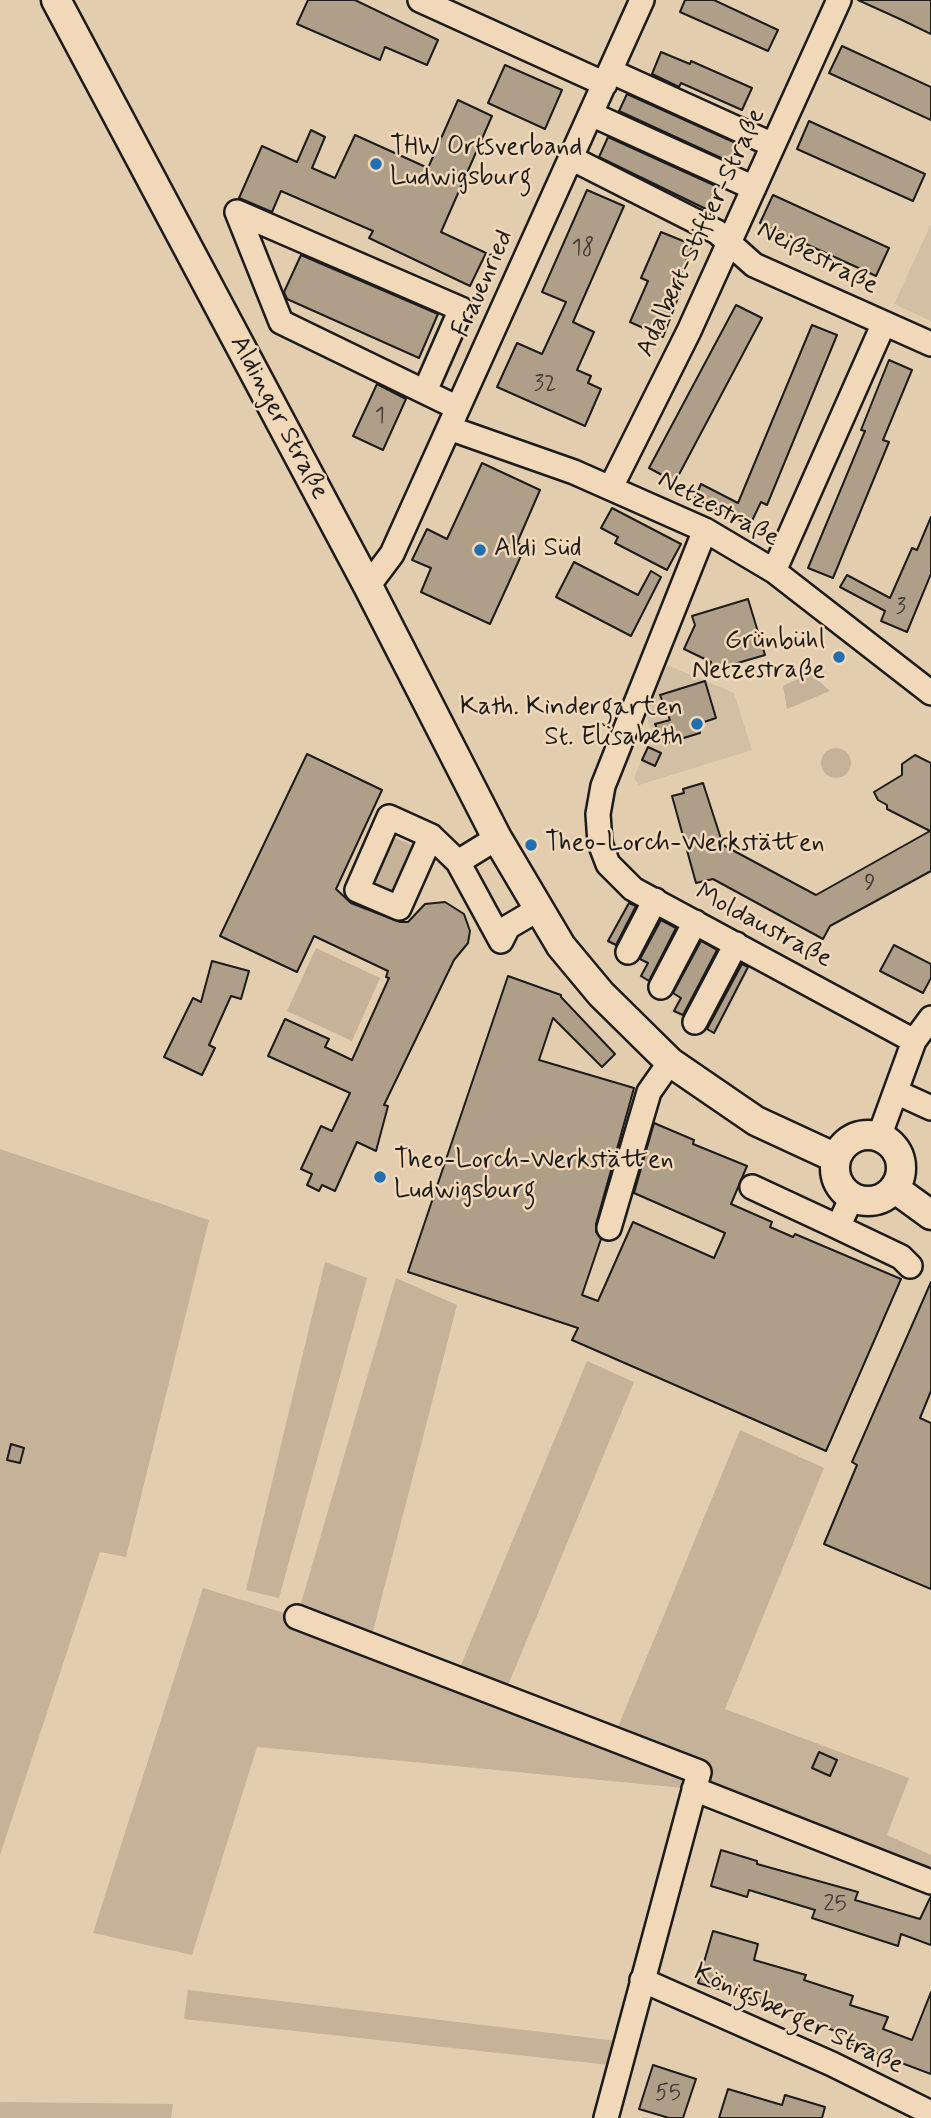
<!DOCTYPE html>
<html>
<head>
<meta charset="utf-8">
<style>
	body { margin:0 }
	canvas { display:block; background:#e3cdaf }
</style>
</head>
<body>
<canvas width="931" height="2118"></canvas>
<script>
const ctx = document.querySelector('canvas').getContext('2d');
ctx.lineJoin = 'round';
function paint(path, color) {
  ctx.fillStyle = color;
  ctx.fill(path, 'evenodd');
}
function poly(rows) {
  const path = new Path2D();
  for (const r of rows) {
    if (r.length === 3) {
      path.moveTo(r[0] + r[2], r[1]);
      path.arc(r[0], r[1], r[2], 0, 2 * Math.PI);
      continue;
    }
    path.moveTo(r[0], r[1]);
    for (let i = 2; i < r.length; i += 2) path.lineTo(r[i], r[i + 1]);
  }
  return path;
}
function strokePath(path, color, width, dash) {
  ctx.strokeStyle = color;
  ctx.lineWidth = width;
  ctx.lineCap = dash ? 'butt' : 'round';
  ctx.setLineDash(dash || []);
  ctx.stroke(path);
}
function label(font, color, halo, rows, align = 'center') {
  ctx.font = font + ' Mynerve,sans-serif';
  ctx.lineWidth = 5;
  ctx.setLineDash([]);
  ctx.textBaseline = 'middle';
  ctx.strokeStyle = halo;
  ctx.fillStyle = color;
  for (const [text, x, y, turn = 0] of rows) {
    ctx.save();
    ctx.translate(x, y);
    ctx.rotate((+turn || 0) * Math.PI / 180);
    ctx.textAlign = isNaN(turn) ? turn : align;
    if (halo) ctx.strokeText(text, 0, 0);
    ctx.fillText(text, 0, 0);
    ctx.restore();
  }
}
const built = poly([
	[931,224,931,321,894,304],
	[667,665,734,693,752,750,639,785,634,778,652,733,646,715],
	[629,898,752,963,715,1035,671,1012,678,998,639,977,646,963,606,942]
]);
const green = poly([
	[810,673,830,691,787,709,783,686],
	[836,763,15],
	[391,836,418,848,395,898,368,886],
	[316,948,380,978,352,1041,287,1011],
	[0,1149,209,1220,126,1557,100,1552,0,1855],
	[325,1262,367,1278,279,1598,246,1590],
	[396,1278,457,1305,370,1643,456,1677,587,1361,634,1382,504,1695,613,1739,740,1430,824,1468,725,1709,909,1778,887,1835,931,1855,931,1882,694,1789,257,1747,192,1955,93,1933,203,1588,297,1617],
	[188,1990,626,2042,619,2066,184,2019],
	[0,2102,173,2104,171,2118,0,2118]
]);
const building = poly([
	[308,0,355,0,438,40,427,65,385,47,380,60,297,24,308,0],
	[685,0,714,0,778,30,768,51,680,12,685,0],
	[858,0,931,0,931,34,902,20,858,0],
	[842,46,931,87,931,120,829,73,842,46],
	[661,52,690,64,691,61,752,88,742,110,681,83,679,87,652,74,661,52],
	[505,65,562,90,545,129,488,103,505,65],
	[627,94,738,144,730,162,619,111,627,94],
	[458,100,492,116,441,232,486,253,470,286,369,238,373,231,281,191,272,212,239,198,262,146,297,162,311,130,325,137,312,168,335,178,355,135,428,168,458,100],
	[809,121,925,174,913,201,797,149,809,121],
	[608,137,718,187,708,210,599,157,608,137],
	[587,190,624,206,573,322,594,332,577,370,591,376,588,383,601,389,585,426,497,387,517,343,542,354,566,302,542,292,587,190],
	[773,195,889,248,876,276,760,223,773,195],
	[661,232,693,245,677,282,683,285,663,337,630,322,648,281,641,278,661,232],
	[301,255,438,314,419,358,287,299,284,292,301,255],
	[736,305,762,318,675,482,649,468,736,305],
	[812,325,837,335,767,505,761,502,750,525,695,498,701,484,738,503,812,325],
	[889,360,912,370,883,440,889,442,833,578,808,568,865,431,861,430,889,360],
	[377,384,406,399,383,450,353,436,377,384],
	[482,463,540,490,517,543,525,547,490,624,421,592,431,568,412,560,427,529,447,539,482,463],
	[612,508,681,544,667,570,615,543,618,537,601,528,612,508],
	[931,517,931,574,907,632,881,621,885,611,840,587,847,575,890,598,912,548,917,550,931,517],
	[574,562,638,595,651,571,661,577,631,636,556,597,574,562],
	[748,599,765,655,707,672,711,662,684,649,695,625,692,616,748,599],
	[705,681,716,718,698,724,700,733,664,744,655,724,670,720,660,695,705,681],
	[648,747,661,753,655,766,642,760,648,747],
	[307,754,382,790,336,889,351,903,400,922,408,922,425,904,445,902,464,914,470,931,468,943,454,960,384,1105,388,1106,376,1151,357,1142,335,1191,322,1185,319,1191,307,1185,312,1174,301,1169,321,1126,332,1131,350,1093,268,1056,285,1019,329,1039,325,1047,352,1060,389,978,386,977,388,971,314,936,297,972,220,936,307,754],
	[915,755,931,763,931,871,830,926,823,939,713,879,696,883,672,796,684,793,683,789,703,783,723,845,816,895,930,831,887,809,887,805,878,800,874,792,902,775,902,764,915,755],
	[629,903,636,906,616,945,608,941,629,903],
	[661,920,676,928,649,981,641,976,648,963,640,959,661,920],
	[701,941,717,950,683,1015,674,1011,681,998,673,993,701,941],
	[894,945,931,964,931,978,923,993,880,971,894,945],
	[212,961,249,971,241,999,231,996,209,1045,215,1048,202,1075,164,1057,193,998,201,1002,212,961],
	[742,964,748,967,714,1033,707,1029,742,964],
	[508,976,561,995,561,997,615,1054,602,1067,553,1018,539,1060,634,1088,596,1224,596,1232,601,1239,582,1295,598,1301,633,1222,714,1258,725,1233,634,1193,654,1123,694,1140,693,1144,747,1166,731,1204,772,1222,770,1227,793,1237,795,1234,901,1279,826,1451,572,1340,578,1328,408,1272,508,976],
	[931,1282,931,1391,920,1418,931,1423,931,1589,824,1544,857,1465,852,1462,931,1282],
	[11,1444,24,1448,20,1463,7,1460,11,1444],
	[819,1752,837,1760,830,1776,812,1768,819,1752],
	[721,1850,757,1861,757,1864,858,1892,855,1900,920,1919,931,1896,931,1945,901,1934,898,1946,812,1918,815,1910,749,1890,747,1897,711,1886,721,1850],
	[713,1931,758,1944,754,1960,806,1975,804,1980,853,1996,850,2005,888,2017,883,2029,912,2040,931,1992,931,2074,851,2044,854,2037,802,2020,804,2014,698,1983,713,1931],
	[653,2065,696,2079,683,2118,669,2118,639,2109,653,2065],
	[728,2089,782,2105,785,2095,825,2107,822,2118,719,2118,728,2089]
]);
const minor = poly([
	[420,0,605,84],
	[610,71,773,145],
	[591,114,754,188],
	[571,158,717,232,754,265,931,344],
	[425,391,461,309,237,212,281,322,458,408],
	[449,428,574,472,705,530,774,571,931,693],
	[611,487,689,331,839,0],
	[705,530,603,786,598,814,600,843,608,864,633,889,914,1041],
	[774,571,884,323],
	[368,586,392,554,642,0],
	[431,836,399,908,357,890,389,817,431,836,458,862],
	[497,838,458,862,501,941,508,927,537,910],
	[628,952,655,900],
	[661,987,695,922],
	[695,1022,736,944],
	[896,1092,931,1108],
	[879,1137,914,1041,931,1018],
	[752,1187,838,1227,852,1197],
	[838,1227,901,1257,910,1266],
	[609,1228,649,1092,670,1062],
	[297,1617,699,1772,606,2118],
	[694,1789,931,1882],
	[642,1980,832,2064,931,2113]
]);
const major = poly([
	[56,0,368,586,497,838,561,946,601,994,670,1062,756,1121,836,1158],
	[868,1168,33],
	[894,1188,931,1215]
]);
const markers = [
	[376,164,7,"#1f6fb2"],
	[480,550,7,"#1f6fb2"],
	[839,657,7,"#1f6fb2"],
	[697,724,7,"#1f6fb2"],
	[531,845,7,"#1f6fb2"],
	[380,1177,7,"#1f6fb2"]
];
const numberNames = [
	["18",583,249],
	["32",545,385],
	["1",380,417],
	["3",901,608],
	["9",870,884],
	["25",835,1905],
	["55",668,2094]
];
const poiNames = [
	["THW Ortsverband",390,149],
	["Ludwigsburg",390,179],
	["Aldi Süd",494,550],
	["Grünbühl",825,642,"right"],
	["Netzestraße",825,672,"right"],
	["Kath. Kindergarten",683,709,"right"],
	["St. Elisabeth",683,739,"right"],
	["Theo-Lorch-Werkstätten",545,845],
	["Theo-Lorch-Werkstätten",394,1162],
	["Ludwigsburg",394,1192]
];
const streetNames = [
	["Adalbert-Stifter-Straße",702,233,-65],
	["Neißestraße",817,259,27],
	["Frauenried",484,284,-66],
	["Aldinger Straße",278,418,62],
	["Netzestraße",718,510,28],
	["Moldaustraße",763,927,28],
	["Königsberger Straße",798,2020,25]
];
paint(built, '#d3bfa3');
paint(green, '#c6b299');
paint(building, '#af9e88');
strokePath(building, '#1c1c1c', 2);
strokePath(minor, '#1c1c1c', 28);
strokePath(major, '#1c1c1c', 33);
strokePath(minor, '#f0d8b8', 23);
strokePath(major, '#f0d8b8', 28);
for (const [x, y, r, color] of markers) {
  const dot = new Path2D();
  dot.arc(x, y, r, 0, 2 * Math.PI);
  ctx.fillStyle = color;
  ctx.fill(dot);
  strokePath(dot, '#f0d8b8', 2.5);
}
label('23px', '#413c37', null, numberNames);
label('26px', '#1c1c1c', '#f0d8b8', poiNames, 'left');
label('26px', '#1c1c1c', '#f0d8b8', streetNames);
</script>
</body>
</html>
